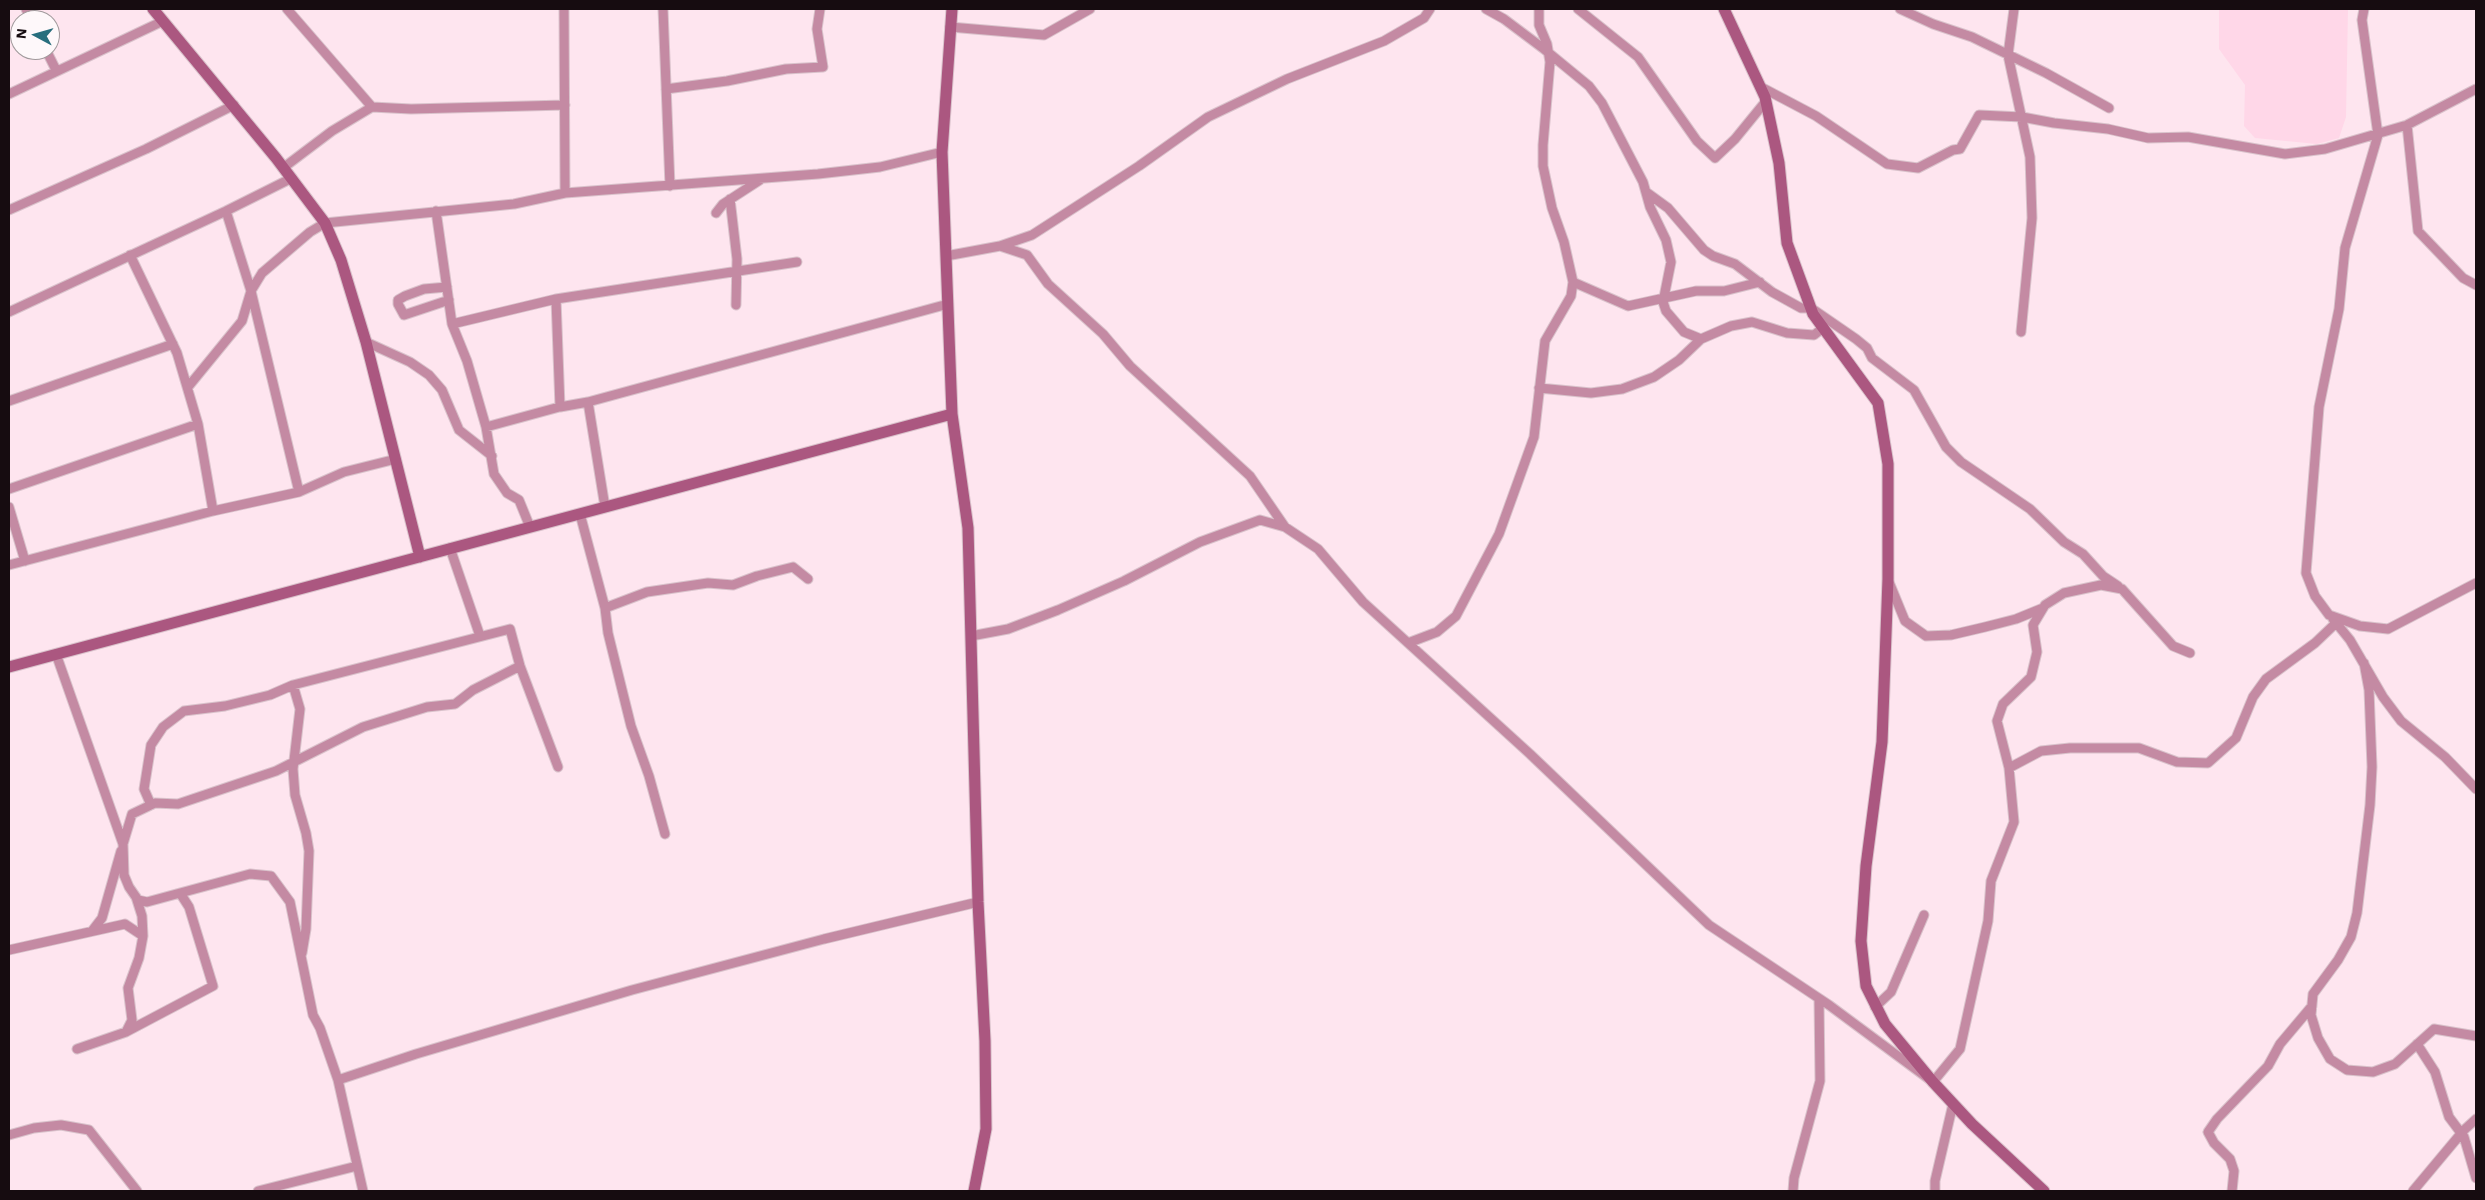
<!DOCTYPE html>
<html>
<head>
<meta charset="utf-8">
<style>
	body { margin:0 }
	#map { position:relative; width:2485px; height:1200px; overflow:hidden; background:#fee5ef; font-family:"Work Sans",sans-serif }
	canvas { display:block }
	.frame { position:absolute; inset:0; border:10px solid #160c10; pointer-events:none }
	.north { position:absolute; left:10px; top:10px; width:50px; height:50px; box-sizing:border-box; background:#fef8fa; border:1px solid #a19a9c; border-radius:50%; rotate:276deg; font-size:14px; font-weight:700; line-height:20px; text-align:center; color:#160c10 }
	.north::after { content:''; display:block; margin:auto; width:18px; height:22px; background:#286e7d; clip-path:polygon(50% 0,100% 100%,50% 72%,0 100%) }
</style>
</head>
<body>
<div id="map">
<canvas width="2485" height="1200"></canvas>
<div class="frame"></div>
<div class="north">N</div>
</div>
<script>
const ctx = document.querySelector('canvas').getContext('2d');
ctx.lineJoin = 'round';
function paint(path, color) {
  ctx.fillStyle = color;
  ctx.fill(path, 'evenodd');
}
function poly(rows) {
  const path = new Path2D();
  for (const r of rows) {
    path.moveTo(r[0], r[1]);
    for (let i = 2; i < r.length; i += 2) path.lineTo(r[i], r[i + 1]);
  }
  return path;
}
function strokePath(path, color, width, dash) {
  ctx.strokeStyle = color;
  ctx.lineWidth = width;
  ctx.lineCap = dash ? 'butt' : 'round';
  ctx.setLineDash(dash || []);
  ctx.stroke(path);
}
const built = poly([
	[2219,9,2348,9,2346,117,2339,138,2317,144,2255,138,2244,126,2245,85,2219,49]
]);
const street = poly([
	[26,9,32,20],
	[287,9,372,107],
	[564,9,565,193],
	[663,9,670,186],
	[1486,9,1504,19,1544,49,1589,86,1602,103,1643,182,1650,207,1666,240,1671,262,1663,302,1666,311,1684,332,1701,339,1731,326,1752,322,1787,333,1814,335,1823,328],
	[1539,9,1539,25,1547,44,1550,62,1543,145,1543,166,1552,208,1564,242,1573,282,1628,306,1696,291,1724,291,1760,282],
	[1578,9,1638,57,1697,141,1715,158,1735,139,1766,101],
	[1900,9,1933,24,1972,37,2046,73,2109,108],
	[2014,9,2008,55,2030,157,2032,218,2021,332],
	[2364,9,2362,20,2378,135,2345,248,2339,309,2319,407,2306,573,2315,596,2329,615,2360,626,2388,629,2476,583],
	[950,27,1044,35,1090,9],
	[46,50,56,70],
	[1761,87,1816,116,1887,164,1918,168,1953,150,1960,149,1979,115,2022,117,2054,123,2108,129,2148,138,2188,137,2285,154,2325,149,2407,125,2476,89],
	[666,89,727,81,786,69,823,67,817,29,820,9],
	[9,94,163,21],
	[2407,125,2418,231,2463,278,2476,285],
	[283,168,332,131,372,107,411,109,565,105],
	[1646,192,1668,208,1704,250,1713,256,1735,264,1772,292,1801,308,1811,308,1856,339,1867,348,1872,358,1914,390,1946,447,1961,462,2030,509,2064,542,2083,554,2103,576,2118,586],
	[730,199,737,259,736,305],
	[9,210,146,149,234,105],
	[436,211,452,324,556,299,560,407,588,402,605,507],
	[716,213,723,204,760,180],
	[1000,246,1032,235,1139,166,1208,117,1287,79,1384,41,1424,18,1430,9],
	[946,256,1000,246,1027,255,1048,284,1103,334,1130,366,1250,476,1285,527],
	[447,287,424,289,405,296,398,300,398,304,404,315,449,300],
	[556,299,797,262],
	[9,312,226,211,292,178],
	[452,324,467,361,486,427,563,406],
	[366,342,410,362,429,375,442,390,459,430,492,456],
	[188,387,242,321,251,291,262,273,310,232,325,223,514,204,565,193,818,174,880,167,942,152],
	[1539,388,1591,393,1622,389,1654,377,1679,360,1701,339],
	[9,401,173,344],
	[588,402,948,304],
	[486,427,494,474,507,493,519,500,530,527],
	[9,489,198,424],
	[299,492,344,472,396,459],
	[9,507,25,561],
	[213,511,299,492,251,291,226,211],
	[580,514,605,608,647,592,708,583,733,585,757,576,793,567,808,579],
	[450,548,480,636],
	[9,565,213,511,198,424,177,353,130,255],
	[1889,582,1905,621,1926,636,1951,635,1985,627,2016,619,2043,608],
	[605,608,608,633,631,726,649,776,665,834],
	[2333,619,2350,640,2383,697,2401,721,2445,757,2476,789],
	[971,636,1008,629,1058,610,1124,581,1200,542,1260,520,1285,527,1318,549,1363,602,1530,754,1709,925,1829,1005,1933,1082,1960,1049,1988,921,1991,881,2014,822,2009,768,1997,721,2003,704,2031,677,2037,652,2033,625,2045,605,2064,593,2101,585,2122,589,2173,646,2190,653],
	[1408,643,1437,632,1456,616,1499,534,1534,437,1545,341,1571,296,1573,282],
	[56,654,123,844,132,814,155,803,178,804,276,771,363,727,427,707,455,704,473,690,520,666],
	[2364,663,2369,690,2372,767,2370,805,2357,913,2351,937,2338,960,2313,994,2311,1015,2318,1038,2330,1059,2347,1070,2373,1072,2395,1064,2434,1029,2476,1036],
	[293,685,300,709,293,769,295,795,306,833,309,851,306,929,302,953],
	[2009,768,2041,751,2070,748,2139,748,2177,762,2208,763,2236,738,2253,697,2266,679,2315,643,2336,623],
	[151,805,144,789,151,745,163,727,184,711,225,706,270,695,293,685,510,629,520,666,558,767],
	[123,844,124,875,129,887,138,900,147,902,250,874,271,876,290,902,313,1015,320,1028,338,1080,363,1191],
	[92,931,102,918,121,851],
	[9,950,125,924,143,936],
	[1875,1007,1891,992,1924,915],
	[126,1032,213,986,189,907,180,893],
	[2417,1044,2435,1072,2449,1117,2464,1137,2476,1178],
	[77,1049,126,1032,132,1020,128,988,139,958,143,936,142,916,136,897],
	[338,1080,416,1054,632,990,824,939,978,902],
	[9,1135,34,1128,61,1125,89,1130,137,1191],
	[258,1191,357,1166],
	[1793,1191,1794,1178,1820,1081,1819,999],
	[1935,1191,1935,1181,1953,1104],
	[2232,1191,2234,1171,2230,1159,2214,1143,2208,1132,2217,1119,2268,1066,2280,1044,2312,1006],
	[2413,1191,2464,1130,2476,1119]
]);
const secondary = poly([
	[153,9,276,158,325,223,341,260,366,342,420,557],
	[952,9,942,152,952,414,968,528,978,902,985,1041,986,1129,974,1191],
	[1724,9,1765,97,1779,163,1787,243,1813,314,1878,403,1888,464,1888,579,1882,742,1866,866,1861,941,1866,986,1885,1024,1933,1082,1972,1124,2044,1191],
	[9,667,952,414]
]);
paint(built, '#ffd7e8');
strokePath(street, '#d9c2cb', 11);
strokePath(secondary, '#d9c2cb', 13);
strokePath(street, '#c48aa3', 9);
strokePath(secondary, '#ab5780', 11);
</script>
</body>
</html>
